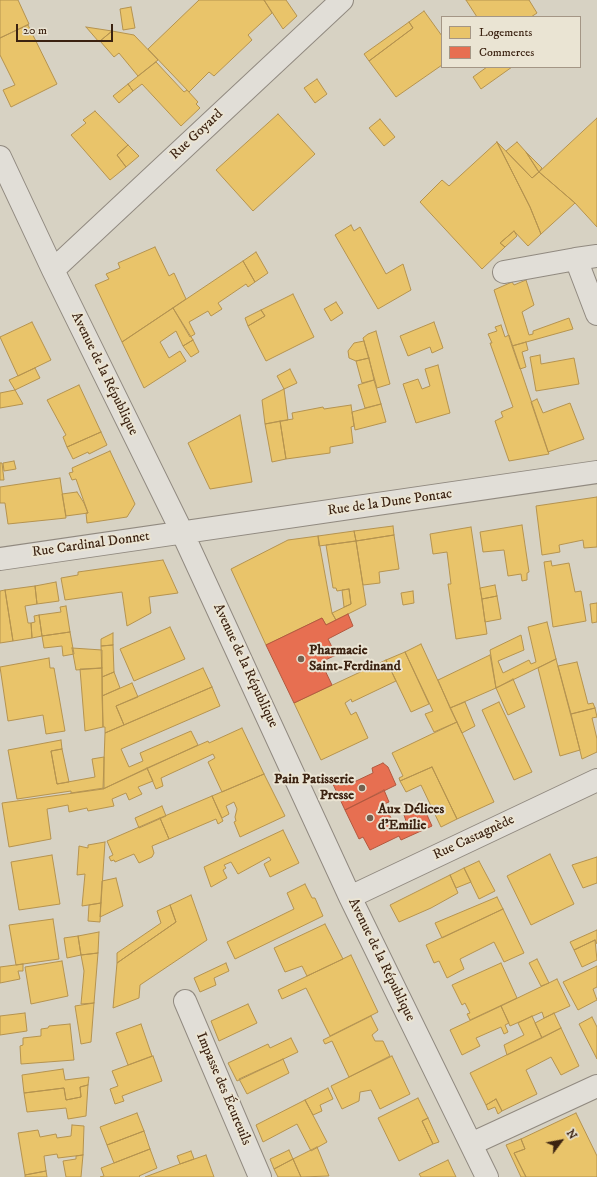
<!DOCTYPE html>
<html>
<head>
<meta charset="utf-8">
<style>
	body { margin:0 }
	#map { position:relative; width:597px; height:1177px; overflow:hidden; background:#d7d2c3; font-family:"IM FELL DW Pica",serif }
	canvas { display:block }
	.legend { position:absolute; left:441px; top:16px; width:140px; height:52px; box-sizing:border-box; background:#eae4d3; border:1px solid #a49685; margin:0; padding:5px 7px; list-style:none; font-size:12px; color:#3b2211 }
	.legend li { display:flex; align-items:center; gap:8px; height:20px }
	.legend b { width:20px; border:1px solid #a49685 }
	.north { position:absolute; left:541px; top:1121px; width:40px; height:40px; -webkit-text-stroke:3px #eae4d3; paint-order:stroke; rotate:58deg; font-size:11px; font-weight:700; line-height:16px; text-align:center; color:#3b2211 }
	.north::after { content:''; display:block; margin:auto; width:14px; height:18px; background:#3b2211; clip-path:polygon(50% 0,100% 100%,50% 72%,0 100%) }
	.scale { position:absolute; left:16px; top:24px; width:97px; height:18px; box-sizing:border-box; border:2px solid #3b2211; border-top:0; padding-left:5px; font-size:12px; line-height:14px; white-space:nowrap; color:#3b2211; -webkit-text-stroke:3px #eae4d3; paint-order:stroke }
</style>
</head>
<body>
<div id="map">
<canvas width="597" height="1177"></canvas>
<ul class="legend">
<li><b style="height:11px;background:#e9c46a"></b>Logements</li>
<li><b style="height:11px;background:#e76f51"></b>Commerces</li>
</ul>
<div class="north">N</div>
<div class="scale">20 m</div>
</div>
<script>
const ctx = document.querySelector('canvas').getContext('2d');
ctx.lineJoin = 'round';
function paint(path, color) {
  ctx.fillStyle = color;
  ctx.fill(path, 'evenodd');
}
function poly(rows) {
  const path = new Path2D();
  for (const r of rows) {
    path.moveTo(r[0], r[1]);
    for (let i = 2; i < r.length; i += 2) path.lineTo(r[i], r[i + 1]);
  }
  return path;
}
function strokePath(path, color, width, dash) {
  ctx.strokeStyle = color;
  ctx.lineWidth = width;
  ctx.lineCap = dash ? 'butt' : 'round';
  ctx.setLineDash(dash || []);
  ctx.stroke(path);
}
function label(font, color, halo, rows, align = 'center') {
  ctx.font = font + ' "IM FELL DW Pica",serif';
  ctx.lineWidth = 4;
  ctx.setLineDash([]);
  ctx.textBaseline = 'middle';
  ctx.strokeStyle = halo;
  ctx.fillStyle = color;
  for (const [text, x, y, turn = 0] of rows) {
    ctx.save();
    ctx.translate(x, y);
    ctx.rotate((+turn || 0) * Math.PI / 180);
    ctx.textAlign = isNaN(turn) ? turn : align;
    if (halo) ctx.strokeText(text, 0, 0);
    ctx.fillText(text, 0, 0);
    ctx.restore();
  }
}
const homes = poly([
	[0,0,18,0,29,24,0,38,0,0],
	[199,0,264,0,272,13,248,35,252,40,214,76,209,72,189,92,148,49,199,0],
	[264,0,286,0,297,16,283,29,264,0],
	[466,0,529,0,537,13,531,17,477,17,466,0],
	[131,7,135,28,123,30,120,9,131,7],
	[424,11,442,36,442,65,396,97,369,61,413,28,409,22,424,11],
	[409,22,413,28,369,61,364,54,409,22],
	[28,25,57,84,11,107,3,90,15,85,0,55,0,38,28,25],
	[86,27,112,31,99,42,86,27],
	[112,31,134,35,158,60,138,76,119,53,114,57,100,41,112,31],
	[156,62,184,92,187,90,198,102,196,104,200,108,181,126,142,84,133,91,128,84,156,62],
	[487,67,512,67,481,89,473,77,487,67],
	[317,79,327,94,315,103,304,88,317,79],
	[128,84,133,91,119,103,113,96,128,84],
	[95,111,128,145,117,155,126,167,110,180,71,135,86,123,83,120,95,111],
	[278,114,315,154,253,211,216,170,278,114],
	[597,118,597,227,575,203,539,172,597,118],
	[380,119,395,137,384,146,369,128,380,119],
	[497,142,530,207,541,234,528,246,514,231,500,243,505,247,482,269,420,202,442,180,449,186,497,142],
	[497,142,532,178,539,172,575,203,541,234,530,207,497,142],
	[517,142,526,152,539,172,532,178,506,151,517,142],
	[128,145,139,156,126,167,117,155,128,145],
	[526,152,542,168,539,172,538,171,526,152],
	[351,225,354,231,360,227,386,274,403,264,411,290,378,309,335,235,351,225],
	[514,231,517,236,505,247,500,243,514,231],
	[155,247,169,276,174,273,186,299,122,342,95,285,109,279,106,274,120,268,118,263,155,247],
	[256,252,268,273,255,282,243,261,256,252],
	[243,261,255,282,248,287,246,284,218,303,222,309,211,316,208,311,189,322,195,334,190,337,173,308,243,261],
	[526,280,534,305,522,312,529,335,533,334,533,331,569,318,573,329,512,346,494,290,512,282,514,285,526,280],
	[293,294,314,337,266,361,248,326,265,316,261,310,293,294],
	[336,302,343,313,331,321,324,309,336,302],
	[173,308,193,340,183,346,176,331,160,342,169,358,180,351,186,361,144,388,122,342,173,308],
	[261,310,265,316,248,326,245,318,261,310],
	[32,322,51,360,18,376,0,337,32,322],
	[434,322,443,348,432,353,430,347,408,356,400,336,434,322],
	[501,325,505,337,509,335,549,454,509,461,495,421,503,417,501,412,513,407,490,343,492,343,488,334,497,331,495,327,501,325],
	[376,331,390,384,377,388,363,338,368,334,376,331],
	[193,340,199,352,191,357,183,346,193,340],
	[364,341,369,358,356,361,349,358,348,351,354,343,364,341],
	[526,342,528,350,522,352,526,367,520,369,512,346,526,342],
	[540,355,541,364,574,358,579,384,536,391,530,357,540,355],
	[369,358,374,380,362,383,356,361,369,358],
	[438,365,450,413,416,423,403,384,418,379,422,389,430,386,425,369,438,365],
	[35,368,40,378,15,390,9,380,35,368],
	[290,369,297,383,284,389,277,376,290,369],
	[374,380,381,404,365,408,358,385,374,380],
	[79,385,101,432,67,447,63,437,66,435,47,400,79,385],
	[284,389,288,420,265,424,262,400,284,389],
	[15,390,23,404,0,408,0,393,15,390],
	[537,399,543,413,570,403,584,439,548,452,531,402,537,399],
	[381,404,386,422,355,430,352,412,381,404],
	[351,405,354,426,351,427,353,443,330,447,330,453,286,459,280,421,293,419,292,413,323,407,324,409,351,405],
	[240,415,252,482,210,489,188,443,240,415],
	[280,421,286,459,272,462,265,424,280,421],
	[101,432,107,445,89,454,88,452,73,459,67,447,101,432],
	[110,451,135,504,127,517,87,523,86,513,88,513,76,479,72,480,69,473,73,472,72,468,110,451],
	[14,461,16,469,4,471,3,463,14,461],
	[0,463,2,463,4,480,0,480,0,463],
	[60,478,66,518,8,524,5,503,0,503,0,487,60,478],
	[77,492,84,503,88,513,66,516,62,494,77,492],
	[597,497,597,547,584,548,583,540,559,545,560,552,542,555,536,506,597,497],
	[522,525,529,572,527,573,527,580,522,581,521,574,508,576,504,550,483,552,480,532,522,525],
	[393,526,394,535,356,541,354,531,393,526],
	[471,527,487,634,456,639,448,584,451,584,447,552,433,554,430,534,471,527],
	[354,531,356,541,319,546,318,536,354,531],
	[394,535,399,569,379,572,380,583,363,585,356,541,394,535],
	[318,536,332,613,336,620,326,625,322,618,266,645,231,569,288,540,318,536],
	[356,541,366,605,336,620,332,613,351,604,349,589,337,591,336,588,333,588,326,545,356,541],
	[163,560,178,593,149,597,151,613,127,626,122,592,65,600,61,578,78,575,78,572,163,560],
	[551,561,552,566,569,563,575,592,581,591,586,621,553,627,544,562,551,561],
	[56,582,59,601,37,604,35,586,56,582],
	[495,585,497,596,482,599,480,588,495,585],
	[35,586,37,604,25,606,28,623,31,623,32,638,13,641,5,590,35,586],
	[349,589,351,604,344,607,342,590,349,589],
	[5,590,13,641,0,643,0,591,5,590],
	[413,591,414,603,403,605,401,593,413,591],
	[497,596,501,619,485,622,482,599,497,596],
	[597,603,597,622,592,623,590,604,597,603],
	[66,606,70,632,42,636,39,615,61,612,60,607,66,606],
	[39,615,42,636,32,638,31,623,35,622,34,616,39,615],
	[547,622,556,659,496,688,490,650,521,635,524,650,498,661,503,673,529,660,531,664,536,662,528,627,547,622],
	[170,627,185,659,134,681,120,649,170,627],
	[70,632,74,654,63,656,62,646,44,648,42,636,70,632],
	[113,633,113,645,101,646,101,639,113,633],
	[421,644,457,722,434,732,425,714,433,711,405,652,421,644],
	[113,645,114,672,102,677,101,646,113,645],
	[72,648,102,650,102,668,76,670,72,648],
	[405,652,429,704,411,712,386,660,405,652],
	[490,655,496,688,450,708,438,680,490,655],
	[49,658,50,668,54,668,65,731,46,734,43,715,8,721,0,667,49,658],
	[556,659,580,750,560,756,538,668,556,659],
	[386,660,396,681,352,702,351,699,345,703,351,715,356,712,368,738,321,760,294,703,386,660],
	[577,662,588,704,593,703,595,708,571,714,558,666,577,662],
	[102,668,103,727,85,731,80,669,102,668],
	[203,668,212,687,124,725,116,706,203,668],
	[114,672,120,688,102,696,102,677,114,672],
	[513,679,525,707,508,715,496,688,513,679],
	[132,683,138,697,116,706,124,725,105,733,105,727,103,727,102,696,132,683],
	[212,687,220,706,121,749,129,767,143,761,140,753,191,731,198,745,103,789,105,733,212,687],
	[465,702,475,726,462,733,450,708,465,702],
	[499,702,532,772,514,780,482,710,499,702],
	[595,708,597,717,592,718,597,739,597,752,582,759,571,714,595,708],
	[457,722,494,802,457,819,432,767,400,781,399,778,403,776,392,753,457,722],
	[242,728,264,774,222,792,208,762,215,758,213,754,161,778,163,786,156,789,147,768,208,741,209,743,242,728],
	[61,740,62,749,51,751,57,784,95,777,92,759,104,757,104,788,71,793,71,791,17,799,8,750,61,740],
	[62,749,69,782,57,784,51,751,62,749],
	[432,767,457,819,441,827,421,785,406,792,400,781,432,767],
	[147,768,153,781,138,787,142,794,129,800,126,793,112,799,114,806,88,811,87,808,69,812,68,805,47,809,51,839,9,847,2,803,103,789,147,768],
	[264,774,285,816,240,837,234,822,236,821,235,817,237,809,234,802,226,806,229,814,222,818,212,796,264,774],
	[212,796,223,821,218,824,216,819,169,839,160,818,212,796],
	[162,806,166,816,139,828,135,818,162,806],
	[160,818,169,839,152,846,154,853,152,857,139,863,134,854,115,862,114,860,111,861,109,857,113,855,107,841,160,818],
	[283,830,299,863,270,877,264,864,271,860,269,857,238,874,231,862,224,865,226,868,223,870,227,878,211,887,204,867,283,830],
	[105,842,101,903,82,906,85,874,77,875,79,846,88,848,88,845,105,842],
	[550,854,574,904,531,925,507,876,550,854],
	[52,855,60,904,19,910,11,862,52,855],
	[597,857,597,883,583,888,572,865,597,857],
	[479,861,495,891,479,899,464,868,479,861],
	[464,868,471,882,456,888,450,875,464,868],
	[450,875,458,893,431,908,399,922,390,905,450,875],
	[116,878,123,906,100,917,102,881,116,878],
	[305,884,312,898,315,898,323,916,235,959,227,942,294,909,287,893,305,884],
	[191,895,207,940,140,985,139,998,113,1008,117,963,176,922,170,905,191,895],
	[497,897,503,909,442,938,435,923,497,897],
	[101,903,100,922,88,921,89,905,101,903],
	[170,905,176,922,117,963,117,953,161,923,157,911,170,905],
	[503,909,524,953,504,962,494,942,460,959,464,969,447,978,439,961,434,963,426,945,503,909],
	[53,919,59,959,16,965,9,925,53,919],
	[325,924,343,959,307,976,302,966,285,972,274,948,325,924],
	[597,930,597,944,595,940,574,950,570,942,597,930],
	[99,932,98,953,81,955,78,936,99,932],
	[78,936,81,955,67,958,64,938,78,936],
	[595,940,597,960,582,967,574,950,595,940],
	[98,953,94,1003,81,1004,84,971,81,955,98,953],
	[351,955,378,1012,330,1036,306,988,282,999,278,990,351,955],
	[537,959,549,983,541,986,529,963,537,959],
	[62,961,68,996,31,1004,25,967,62,961],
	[226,963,229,971,214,978,216,985,200,992,194,978,226,963],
	[501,963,517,998,470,1020,467,1014,470,1013,465,1003,462,1005,452,985,501,963],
	[23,964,23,971,18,971,20,979,0,983,0,967,23,964],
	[597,966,597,987,593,989,597,1000,578,1010,563,982,597,966],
	[557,979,570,1006,544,1018,542,1012,510,1026,501,1006,557,979],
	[94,1003,91,1042,81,1044,75,1006,94,1003],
	[248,1004,257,1023,219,1041,211,1021,248,1004],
	[501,1006,509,1023,505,1025,508,1032,504,1034,501,1027,476,1038,480,1046,462,1055,450,1030,501,1006],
	[25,1013,27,1031,0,1035,0,1016,25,1013],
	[554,1013,561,1028,542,1038,535,1023,554,1013],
	[371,1016,378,1030,372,1035,375,1041,383,1041,390,1056,349,1077,332,1041,325,1044,323,1040,371,1016],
	[532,1016,542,1038,507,1055,504,1045,524,1035,518,1023,532,1016],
	[592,1017,597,1027,597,1059,579,1024,592,1017],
	[70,1024,74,1060,21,1064,20,1046,23,1045,23,1038,41,1036,41,1029,48,1028,49,1026,70,1024],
	[141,1024,152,1056,128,1065,116,1033,141,1024],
	[561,1028,579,1066,561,1075,551,1057,526,1070,537,1094,502,1111,496,1099,486,1105,470,1073,561,1028],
	[291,1038,298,1052,237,1081,228,1063,268,1044,270,1048,291,1038],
	[153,1056,162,1081,122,1096,124,1101,115,1104,110,1089,118,1086,112,1071,153,1056],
	[392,1056,410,1094,380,1109,371,1090,360,1092,359,1101,342,1109,331,1086,392,1056],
	[283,1059,289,1073,247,1094,239,1079,283,1059],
	[63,1069,65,1080,89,1077,88,1085,80,1087,81,1097,66,1100,64,1088,24,1093,22,1075,63,1069],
	[88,1085,86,1116,68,1119,66,1108,27,1112,24,1093,64,1088,66,1100,81,1097,80,1087,88,1085],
	[328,1088,333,1099,320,1105,322,1111,313,1115,305,1100,328,1088],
	[418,1098,428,1118,422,1121,433,1144,399,1161,378,1118,418,1098],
	[496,1099,502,1111,498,1114,495,1107,488,1110,486,1105,496,1099],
	[305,1100,327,1142,311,1151,297,1124,263,1142,256,1125,305,1100],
	[137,1113,144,1131,107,1145,100,1127,137,1113],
	[576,1113,597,1156,597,1177,526,1177,514,1153,525,1149,521,1139,576,1113],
	[428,1118,439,1142,433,1144,422,1121,428,1118],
	[72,1125,84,1126,83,1155,58,1158,57,1154,44,1156,46,1171,25,1175,18,1133,38,1130,40,1137,56,1134,57,1138,71,1136,72,1125],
	[144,1131,150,1149,114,1163,107,1145,144,1131],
	[521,1139,525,1149,514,1153,526,1177,521,1177,506,1145,521,1139],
	[317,1147,329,1176,301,1177,293,1159,317,1147],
	[150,1149,157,1168,139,1176,140,1177,100,1177,104,1176,101,1168,150,1149],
	[289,1150,293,1159,274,1169,270,1159,289,1150],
	[191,1151,194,1159,180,1164,177,1156,191,1151],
	[83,1155,81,1177,66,1177,63,1161,76,1159,76,1156,83,1155],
	[206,1155,214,1177,145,1177,180,1164,206,1155],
	[293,1159,301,1177,278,1177,274,1169,293,1159],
	[448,1160,456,1177,421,1177,419,1174,448,1160],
	[46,1171,47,1177,25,1177,25,1175,46,1171]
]);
const shops = poly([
	[348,614,353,626,328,639,336,655,321,662,332,685,294,703,266,645,322,618,326,625,348,614],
	[383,763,388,767,396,785,345,810,332,782,349,774,354,782,373,773,372,768,383,763],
	[384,790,389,802,384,804,395,826,406,821,404,815,423,806,432,826,401,840,399,836,370,850,363,837,359,839,345,810,384,790]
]);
const minor = poly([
	[0,157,53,270,182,532,350,897,487,1177],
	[597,256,576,259,597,314],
	[53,270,342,0],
	[504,272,576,259],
	[0,559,597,472],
	[350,897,597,780],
	[185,1001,260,1177],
	[471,1144,597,1086]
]);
const markers = [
	[301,659,4,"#72604f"],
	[362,788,4,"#72604f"],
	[370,818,4,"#72604f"]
];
const streetNames = [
	["Rue Goyard",197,135,-43],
	["Avenue de la République",104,374,64],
	["Rue de la Dune Pontac",390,503,-8],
	["Rue Cardinal Donnet",91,545,-8],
	["Avenue de la République",245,666,65],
	["Rue Castagnède",474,838,-25],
	["Avenue de la République",381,960,64],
	["Impasse des Écureuils",223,1089,67]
];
const poiNames = [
	["Pharmacie",309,651],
	["Saint-Ferdinand",309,667],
	["Pain Patisserie",354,780,"right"],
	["Presse",354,796,"right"],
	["Aux Délices",378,810],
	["d'Emilie",378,826]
];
paint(homes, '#e9c46a');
strokePath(homes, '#b5934f', 1);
paint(shops, '#e76f51');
strokePath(shops, '#b3583e', 1);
strokePath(minor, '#918a80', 24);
strokePath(minor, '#e1ded7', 22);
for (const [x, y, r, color] of markers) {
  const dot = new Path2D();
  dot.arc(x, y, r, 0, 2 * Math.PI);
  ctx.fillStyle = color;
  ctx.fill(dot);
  strokePath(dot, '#eae4d3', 1.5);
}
label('14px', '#3b2211', '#eae4d3', streetNames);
label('bold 14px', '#3b2211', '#eae4d3', poiNames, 'left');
</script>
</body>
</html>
